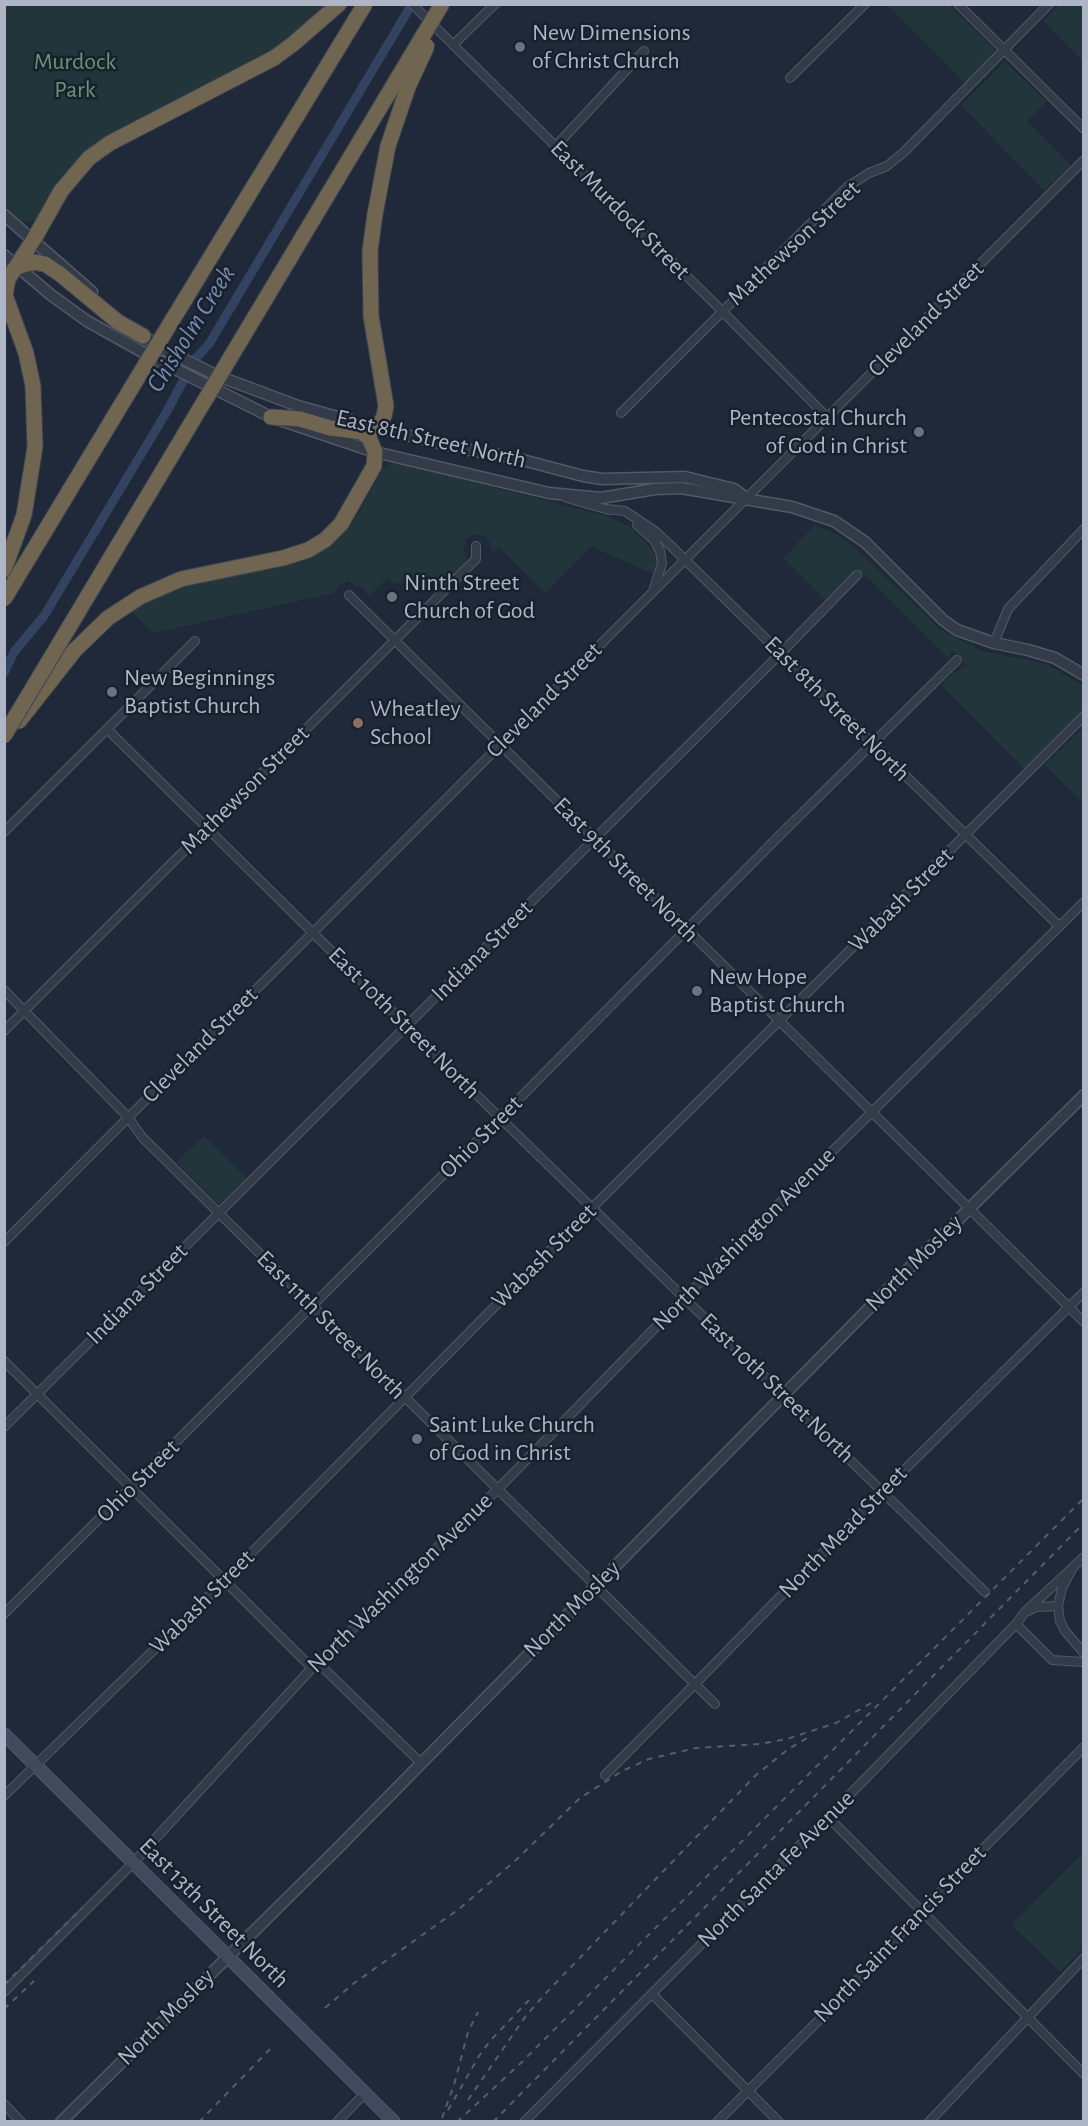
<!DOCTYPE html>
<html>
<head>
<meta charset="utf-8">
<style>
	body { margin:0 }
	#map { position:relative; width:1088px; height:2126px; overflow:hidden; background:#202939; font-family:"Alegreya Sans",sans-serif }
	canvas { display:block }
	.frame { position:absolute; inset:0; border:6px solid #aeb5c6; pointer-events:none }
</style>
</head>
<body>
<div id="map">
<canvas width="1088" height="2126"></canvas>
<div class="frame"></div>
</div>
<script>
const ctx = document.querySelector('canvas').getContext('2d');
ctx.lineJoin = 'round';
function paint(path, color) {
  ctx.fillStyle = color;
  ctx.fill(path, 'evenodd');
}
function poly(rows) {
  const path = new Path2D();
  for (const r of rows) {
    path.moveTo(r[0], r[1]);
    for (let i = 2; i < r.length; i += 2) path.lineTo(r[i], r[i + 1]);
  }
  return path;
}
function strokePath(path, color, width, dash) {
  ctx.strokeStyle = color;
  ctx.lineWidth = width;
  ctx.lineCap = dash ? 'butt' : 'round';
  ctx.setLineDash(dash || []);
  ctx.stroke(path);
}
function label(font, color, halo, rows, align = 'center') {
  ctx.font = font + ' "Alegreya Sans",sans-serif';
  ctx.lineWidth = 5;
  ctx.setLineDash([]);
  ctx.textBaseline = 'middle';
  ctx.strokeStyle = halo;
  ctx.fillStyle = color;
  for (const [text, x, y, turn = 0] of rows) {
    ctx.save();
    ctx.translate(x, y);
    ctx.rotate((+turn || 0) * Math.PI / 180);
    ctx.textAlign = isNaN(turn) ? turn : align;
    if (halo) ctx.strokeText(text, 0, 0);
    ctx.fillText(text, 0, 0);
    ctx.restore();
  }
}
const green = poly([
	[1060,4,1083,5,1083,62,1043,21],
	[5,5,332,5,315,20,258,61,126,128,36,219,27,222,19,222,5,213],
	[888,5,949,5,994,48,994,54,965,83],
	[1005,62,1047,101,1027,121,1071,165,1044,191,961,105],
	[399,463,610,517,631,528,653,550,657,564,655,575,591,546,546,593,499,547,492,553,490,543,484,535,474,535,466,539,464,547,466,563,440,589,426,575,395,584,387,578,370,595,359,585,357,587,350,582,341,583,334,593,154,633,129,609,160,590,323,550,339,538,352,524,383,469,391,464],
	[815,525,840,536,854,547,940,629,982,651,1046,664,1082,685,1083,710,1025,770,941,685,955,672,967,666,953,651,950,653,950,660,866,576,864,578,856,570,825,600,783,558],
	[1083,727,1083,802,1045,765],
	[204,1136,246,1178,221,1203,217,1203,176,1162],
	[1083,1853,1083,1948,1060,1972,1012,1925]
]);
const canal = poly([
	[4,673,14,652,44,616,166,413,195,359,209,344,412,4]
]);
const minor = poly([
	[412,4,715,304,827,417],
	[958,4,1084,129],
	[453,45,495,4],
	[790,78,865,4],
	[555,147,644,51],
	[621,413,847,187,869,173,887,166,904,152,1049,4],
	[567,498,609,510],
	[606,509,625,511,655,531,671,546,1059,926],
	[637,525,654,540,660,551,662,564,654,588],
	[349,595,1084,1322],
	[994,643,1008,609,1084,529],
	[108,730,493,1111,985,1592],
	[4,832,195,641],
	[4,990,128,1117,142,1137,715,1704],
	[4,1031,476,559,476,546],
	[4,1242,1084,160],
	[4,1361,312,1668],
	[4,1427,781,653,857,575],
	[1071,1571,1062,1588,1058,1606,1060,1621,1065,1631,1084,1653],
	[1028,1611,1036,1607,1058,1606],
	[4,1614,500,1118,781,834,957,660],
	[1016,1624,1052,1660,1084,1662],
	[318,1663,421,1763],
	[605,1775,695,1684,883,1491,1084,1292],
	[4,1796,202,1603,592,1208,1084,716],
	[828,1817,1084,2074],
	[4,1992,133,1863,312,1668,498,1489,684,1298,1084,902],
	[652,1994,779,2122],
	[4,2104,21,2122],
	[337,2122,365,2093],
	[524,2122,828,1817,1016,1624,1025,1612,1084,1557],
	[717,2122,843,1996,922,1910,1084,1747],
	[929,2122,1084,1958]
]);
const tertiary = poly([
	[4,215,92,292],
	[4,255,51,295,87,321,155,359,271,417,375,452,549,493,601,498,655,489,681,488,792,507,834,521,865,542,943,620,957,630,994,643,1028,650,1055,658,1084,675],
	[138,332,161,348,218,376,298,406,352,421],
	[373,427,464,449,515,458,583,476,602,479,685,477,734,489,746,498],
	[61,2122,339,1847,886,1291,1084,1095]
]);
const secondary = poly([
	[4,1734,394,2122]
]);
const motorway = poly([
	[17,267,33,262,45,264,60,274,118,322,143,336],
	[271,417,300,419,330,428,363,432,378,428,384,416,386,406,371,316,370,251,375,214],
	[4,570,24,515,35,447,33,386,26,353,5,295,8,279,34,239,61,191,89,158,110,143,274,58,293,44,339,4],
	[19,721,75,650,108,618,140,597,181,579,283,558,308,550,325,540,341,524,374,466,375,452,369,438,346,419]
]);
const rail = poly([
	[4,1985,82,1908],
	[325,2008,353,1984,459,1909,516,1860,580,1798,622,1771,649,1759,696,1748,760,1744,787,1739,836,1723,873,1702],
	[4,2009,34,1981],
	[468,2100,525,2017,545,1994,756,1775,787,1750,807,1738],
	[448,2110,479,2056,490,2041,529,2000],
	[442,2118,454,2085,468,2032,478,2012],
	[199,2122,270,2049],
	[457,2122,522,2062,1084,1498],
	[493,2122,1084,1523]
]);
const motorwayBridge = poly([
	[375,214,388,146,408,87,427,46],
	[4,599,176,314,365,4],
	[4,736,442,4]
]);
const markers = [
	[520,47,6,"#6b7280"],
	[919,432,6,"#6b7280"],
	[392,597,6,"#6b7280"],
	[112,692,6,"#6b7280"],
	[358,723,6,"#8d6e63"],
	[697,991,6,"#6b7280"],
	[417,1439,6,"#6b7280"]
];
const poiNames = [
	["New Dimensions",532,33],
	["of Christ Church",532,61],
	["Pentecostal Church",907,418,"right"],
	["of God in Christ",907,446,"right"],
	["Ninth Street",404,583],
	["Church of God",404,611],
	["New Beginnings",124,678],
	["Baptist Church",124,706],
	["Wheatley",370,709],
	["School",370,737],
	["New Hope",709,977],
	["Baptist Church",709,1005],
	["Saint Luke Church",429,1425],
	["of God in Christ",429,1453]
];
const parkNames = [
	["Murdock",75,62],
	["Park",75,90]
];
const streetNames = [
	["East Murdock Street",620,210,45],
	["Mathewson Street",794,243,-43],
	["Cleveland Street",926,319,-45],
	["East 8th Street North",431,439,13],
	["Cleveland Street",544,700,-45],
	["East 8th Street North",837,709,45],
	["Mathewson Street",245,790,-45],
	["East 9th Street North",626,870,45],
	["Wabash Street",901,900,-45],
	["Indiana Street",482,951,-45],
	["East 10th Street North",404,1023,45],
	["Cleveland Street",200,1045,-45],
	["Ohio Street",481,1137,-45],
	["North Washington Avenue",744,1239,-45],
	["Wabash Street",544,1256,-45],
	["North Mosley",914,1263,-45],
	["Indiana Street",137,1294,-45],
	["East 11th Street North",331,1325,45],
	["East 10th Street North",777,1388,44],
	["Ohio Street",138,1481,-45],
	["North Mead Street",843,1532,-46],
	["North Washington Avenue",400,1583,-44],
	["Wabash Street",202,1602,-45],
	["North Mosley",572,1609,-45],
	["North Santa Fe Avenue",776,1869,-45],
	["East 13th Street North",214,1913,45],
	["North Saint Francis Street",900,1934,-46],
	["North Mosley",166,2017,-45]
];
const waterNames = [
	["Chisholm Creek",191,329,-58]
];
paint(green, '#22353a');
strokePath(canal, '#324361', 9);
strokePath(minor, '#515867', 10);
strokePath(tertiary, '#515867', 13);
strokePath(secondary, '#515867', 14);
strokePath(motorway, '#3e4553', 17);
strokePath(minor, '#333b49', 8);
strokePath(tertiary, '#333b49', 10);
strokePath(secondary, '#41495c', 12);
strokePath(motorway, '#6f6550', 15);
strokePath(rail, '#555e70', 2, [6, 6]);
strokePath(motorwayBridge, '#3e4553', 17, []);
strokePath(motorwayBridge, '#6f6550', 15);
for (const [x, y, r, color] of markers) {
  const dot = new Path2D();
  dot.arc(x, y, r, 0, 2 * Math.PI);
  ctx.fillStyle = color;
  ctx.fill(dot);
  strokePath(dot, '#19202d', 2);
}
label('24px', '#aeb5c6', '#19202d', poiNames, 'left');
label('24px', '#659773', '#19202d', parkNames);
label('24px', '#aeb5c6', '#19202d', streetNames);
label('italic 26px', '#748aaf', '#19202d', waterNames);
</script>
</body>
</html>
